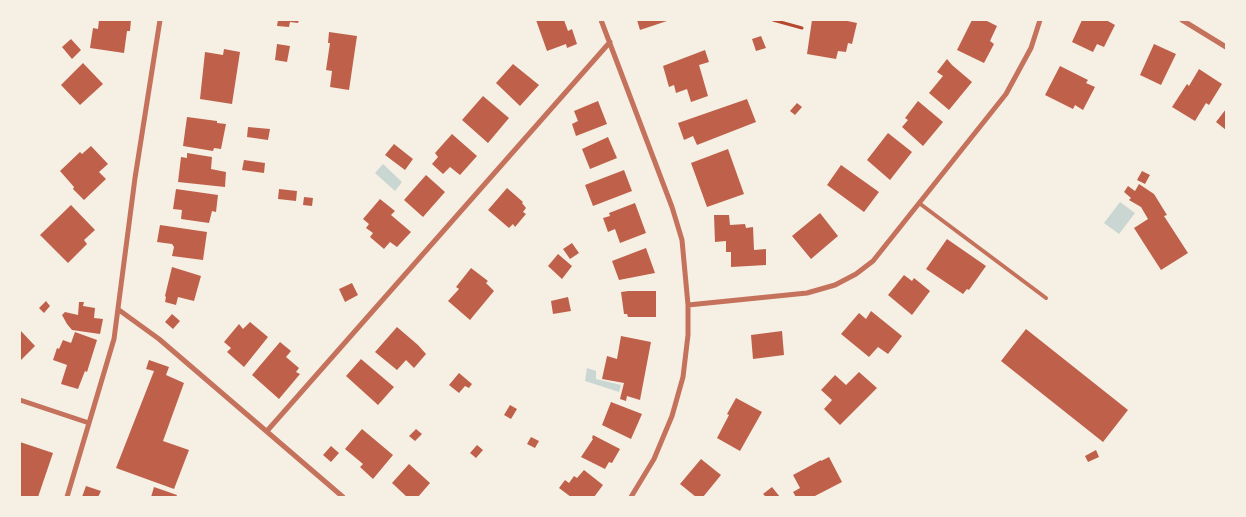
<!DOCTYPE html>
<html>
<head>
<meta charset="utf-8">
<style>
	body { margin:0 }
	#map { position:relative; width:1246px; height:517px; overflow:hidden; background:#f6efe4; font-family:"Titillium Web",sans-serif }
	canvas { display:block }
	.frame { position:absolute; inset:0; border:21px solid #f6efe4; pointer-events:none }
</style>
</head>
<body>
<div id="map">
<canvas width="1246" height="517"></canvas>
<div class="frame"></div>
</div>
<script>
const ctx = document.querySelector('canvas').getContext('2d');
ctx.lineJoin = 'round';
function paint(path, color) {
  ctx.fillStyle = color;
  ctx.fill(path, 'evenodd');
}
function poly(rows) {
  const path = new Path2D();
  for (const r of rows) {
    path.moveTo(r[0], r[1]);
    for (let i = 2; i < r.length; i += 2) path.lineTo(r[i], r[i + 1]);
  }
  return path;
}
function strokePath(path, color, width, dash) {
  ctx.strokeStyle = color;
  ctx.lineWidth = width;
  ctx.lineCap = dash ? 'butt' : 'round';
  ctx.setLineDash(dash || []);
  ctx.stroke(path);
}
const water = poly([
	[383,164,402,182,395,191,375,173],
	[1120,202,1135,213,1119,234,1104,223],
	[587,368,596,371,596,379,621,385,619,392,585,381]
]);
const building = poly([
	[99,20,131,20,130,31,127,31,124,53,90,48,93,28,98,29],
	[278,20,299,20,298,23,290,22,289,27,277,26],
	[536,20,564,20,568,31,572,29,577,44,567,48,566,44,547,51],
	[637,20,670,20,640,30],
	[812,20,843,20,857,23,852,44,848,43,846,52,838,51,836,59,807,54],
	[972,20,985,20,997,26,990,41,994,44,984,63,957,50],
	[1082,20,1106,20,1115,25,1104,47,1097,44,1093,52,1072,42],
	[329,32,357,36,349,90,330,87,332,71,326,70,330,43,328,43],
	[761,36,766,48,756,51,752,39],
	[71,39,81,50,72,59,62,47],
	[277,44,290,46,287,62,275,60],
	[1154,44,1176,54,1161,85,1140,75],
	[224,49,240,52,232,104,200,99,205,52,223,55],
	[705,50,709,62,699,65,708,96,691,102,687,89,676,93,674,85,669,87,663,66],
	[947,59,952,65,972,82,949,110,929,93,943,76,937,72],
	[83,63,103,84,80,105,61,85],
	[513,64,539,85,520,106,496,83],
	[1060,66,1088,80,1086,83,1095,87,1083,110,1075,105,1073,109,1045,95],
	[1199,69,1222,84,1209,105,1206,103,1195,121,1172,107,1187,84,1189,86],
	[483,96,509,118,488,143,462,120],
	[747,99,756,122,697,145,693,136,684,140,678,123],
	[598,101,607,124,576,136,572,124,578,121,574,111],
	[918,101,943,122,923,146,902,127,908,120,905,118],
	[797,103,802,107,795,115,790,111],
	[1226,109,1226,130,1216,122],
	[187,117,217,121,217,123,226,124,221,149,214,148,213,151,183,146],
	[248,127,270,129,268,140,247,137],
	[888,133,912,152,890,180,867,160],
	[452,134,477,156,460,175,450,167,443,174,432,164,438,157,435,153],
	[608,137,617,158,590,169,582,149],
	[394,144,413,159,405,170,385,155],
	[91,146,108,164,99,172,106,179,84,200,73,189,74,187,60,171,80,152,82,154],
	[728,149,744,194,707,207,691,163],
	[187,153,212,157,211,169,226,172,225,187,178,182,181,157,187,158],
	[244,160,265,163,264,173,242,170],
	[841,165,879,192,864,212,827,185],
	[624,170,632,191,593,206,585,185],
	[1142,171,1150,175,1145,184,1137,180],
	[426,175,445,192,423,217,404,200],
	[1139,184,1154,194,1167,215,1164,216,1188,253,1161,270,1134,228,1148,219,1141,207,1129,200,1131,198,1124,192,1128,186,1135,191],
	[507,188,523,202,522,203,526,208,523,212,526,214,515,227,513,224,509,228,488,210],
	[176,189,218,195,216,212,212,211,209,223,181,219,182,210,173,209],
	[279,189,297,191,296,201,278,199],
	[304,197,313,198,312,206,303,205],
	[380,199,395,211,391,215,411,232,397,247,390,242,384,249,370,237,373,233,366,228,369,224,363,219],
	[635,203,646,233,620,243,615,229,608,232,603,218,610,216,609,213],
	[71,205,95,230,84,240,87,244,68,263,40,235],
	[820,213,838,236,811,259,792,236],
	[714,215,729,215,730,225,745,224,746,228,753,227,754,250,766,249,766,265,731,267,731,252,726,252,726,241,715,242],
	[160,225,207,232,203,260,172,256,174,247,172,244,157,242],
	[947,239,986,266,969,290,967,289,963,294,926,269],
	[572,243,579,253,570,259,563,249],
	[646,248,655,273,619,280,612,261],
	[558,254,572,266,562,279,548,266],
	[172,267,201,276,194,301,178,297,176,305,165,302,166,297,165,296],
	[471,268,488,281,486,283,494,291,470,320,448,301,459,289,456,287],
	[904,275,912,281,914,278,930,291,912,315,888,295],
	[352,283,358,295,345,302,339,289],
	[628,291,656,291,656,317,628,317,627,314,624,314,621,292],
	[568,297,571,311,553,314,551,301],
	[46,301,50,306,44,313,39,308],
	[79,302,84,302,83,306,95,308,94,318,103,319,100,334,72,330,67,324,62,315,65,312,78,315],
	[871,311,902,336,888,354,878,347,869,357,841,334,859,313,866,319],
	[172,314,180,321,173,329,165,322],
	[250,322,268,337,244,367,227,352,231,348,224,342,239,324,243,329],
	[397,327,418,345,426,354,414,368,406,360,397,370,375,352],
	[1026,329,1128,410,1103,442,1001,361],
	[21,331,35,346,20,361,20,332],
	[782,331,784,355,753,359,751,335],
	[75,332,97,340,87,372,85,371,78,389,61,384,67,365,53,360,57,348,59,349,63,340,71,343],
	[621,336,651,342,640,400,627,396,626,401,620,399,624,383,602,379,607,356,617,359],
	[280,342,291,351,286,357,299,368,296,372,300,374,279,399,252,375],
	[361,359,394,387,378,405,346,376],
	[149,360,169,367,166,375,184,383,163,441,189,450,174,489,116,468,154,371,146,369],
	[859,372,877,388,840,425,824,409,832,400,821,390,835,375,846,385],
	[459,373,472,384,469,388,465,386,459,393,449,385],
	[736,398,762,412,740,451,717,438,729,415,727,414],
	[611,402,642,414,631,439,602,425],
	[510,405,517,409,511,419,504,415],
	[362,429,393,455,373,479,360,467,363,464,345,449],
	[416,429,422,434,415,441,409,436],
	[593,435,620,449,612,463,609,462,605,469,581,457,593,439,592,438],
	[531,437,539,441,535,448,527,444],
	[20,442,53,453,38,497,20,497],
	[477,445,483,450,476,458,470,453],
	[331,446,339,453,331,462,323,455],
	[1096,450,1099,457,1088,462,1085,456],
	[829,457,842,482,813,497,796,497,793,492,800,488,793,475,821,460,821,461],
	[701,459,721,475,703,497,696,497,680,484],
	[409,464,430,483,418,497,407,497,392,483],
	[584,470,603,485,594,497,571,497,559,488,565,480,569,483,574,476,577,478],
	[86,486,101,491,98,497,82,497],
	[154,487,177,495,176,497,151,497],
	[772,487,780,497,766,497,763,494]
]);
const path = poly([
	[773,20,802,28]
]);
const service = poly([
	[919,203,1046,298]
]);
const minor = poly([
	[601,20,672,207,682,240,688,305,688,335,683,377,672,416,654,459,631,497],
	[1182,20,1226,47],
	[688,305,807,293,835,285,856,274,873,261,1006,94,1031,48,1040,20],
	[119,310,159,339,343,497],
	[20,400,89,423],
	[267,431,610,42],
	[67,497,114,339,135,178,160,20]
]);
paint(water, '#c9d6d2');
paint(building, '#bf614a');
strokePath(path, '#b5482f', 3);
strokePath(service, '#c5725c', 4);
strokePath(minor, '#c5725c', 5);
</script>
</body>
</html>
